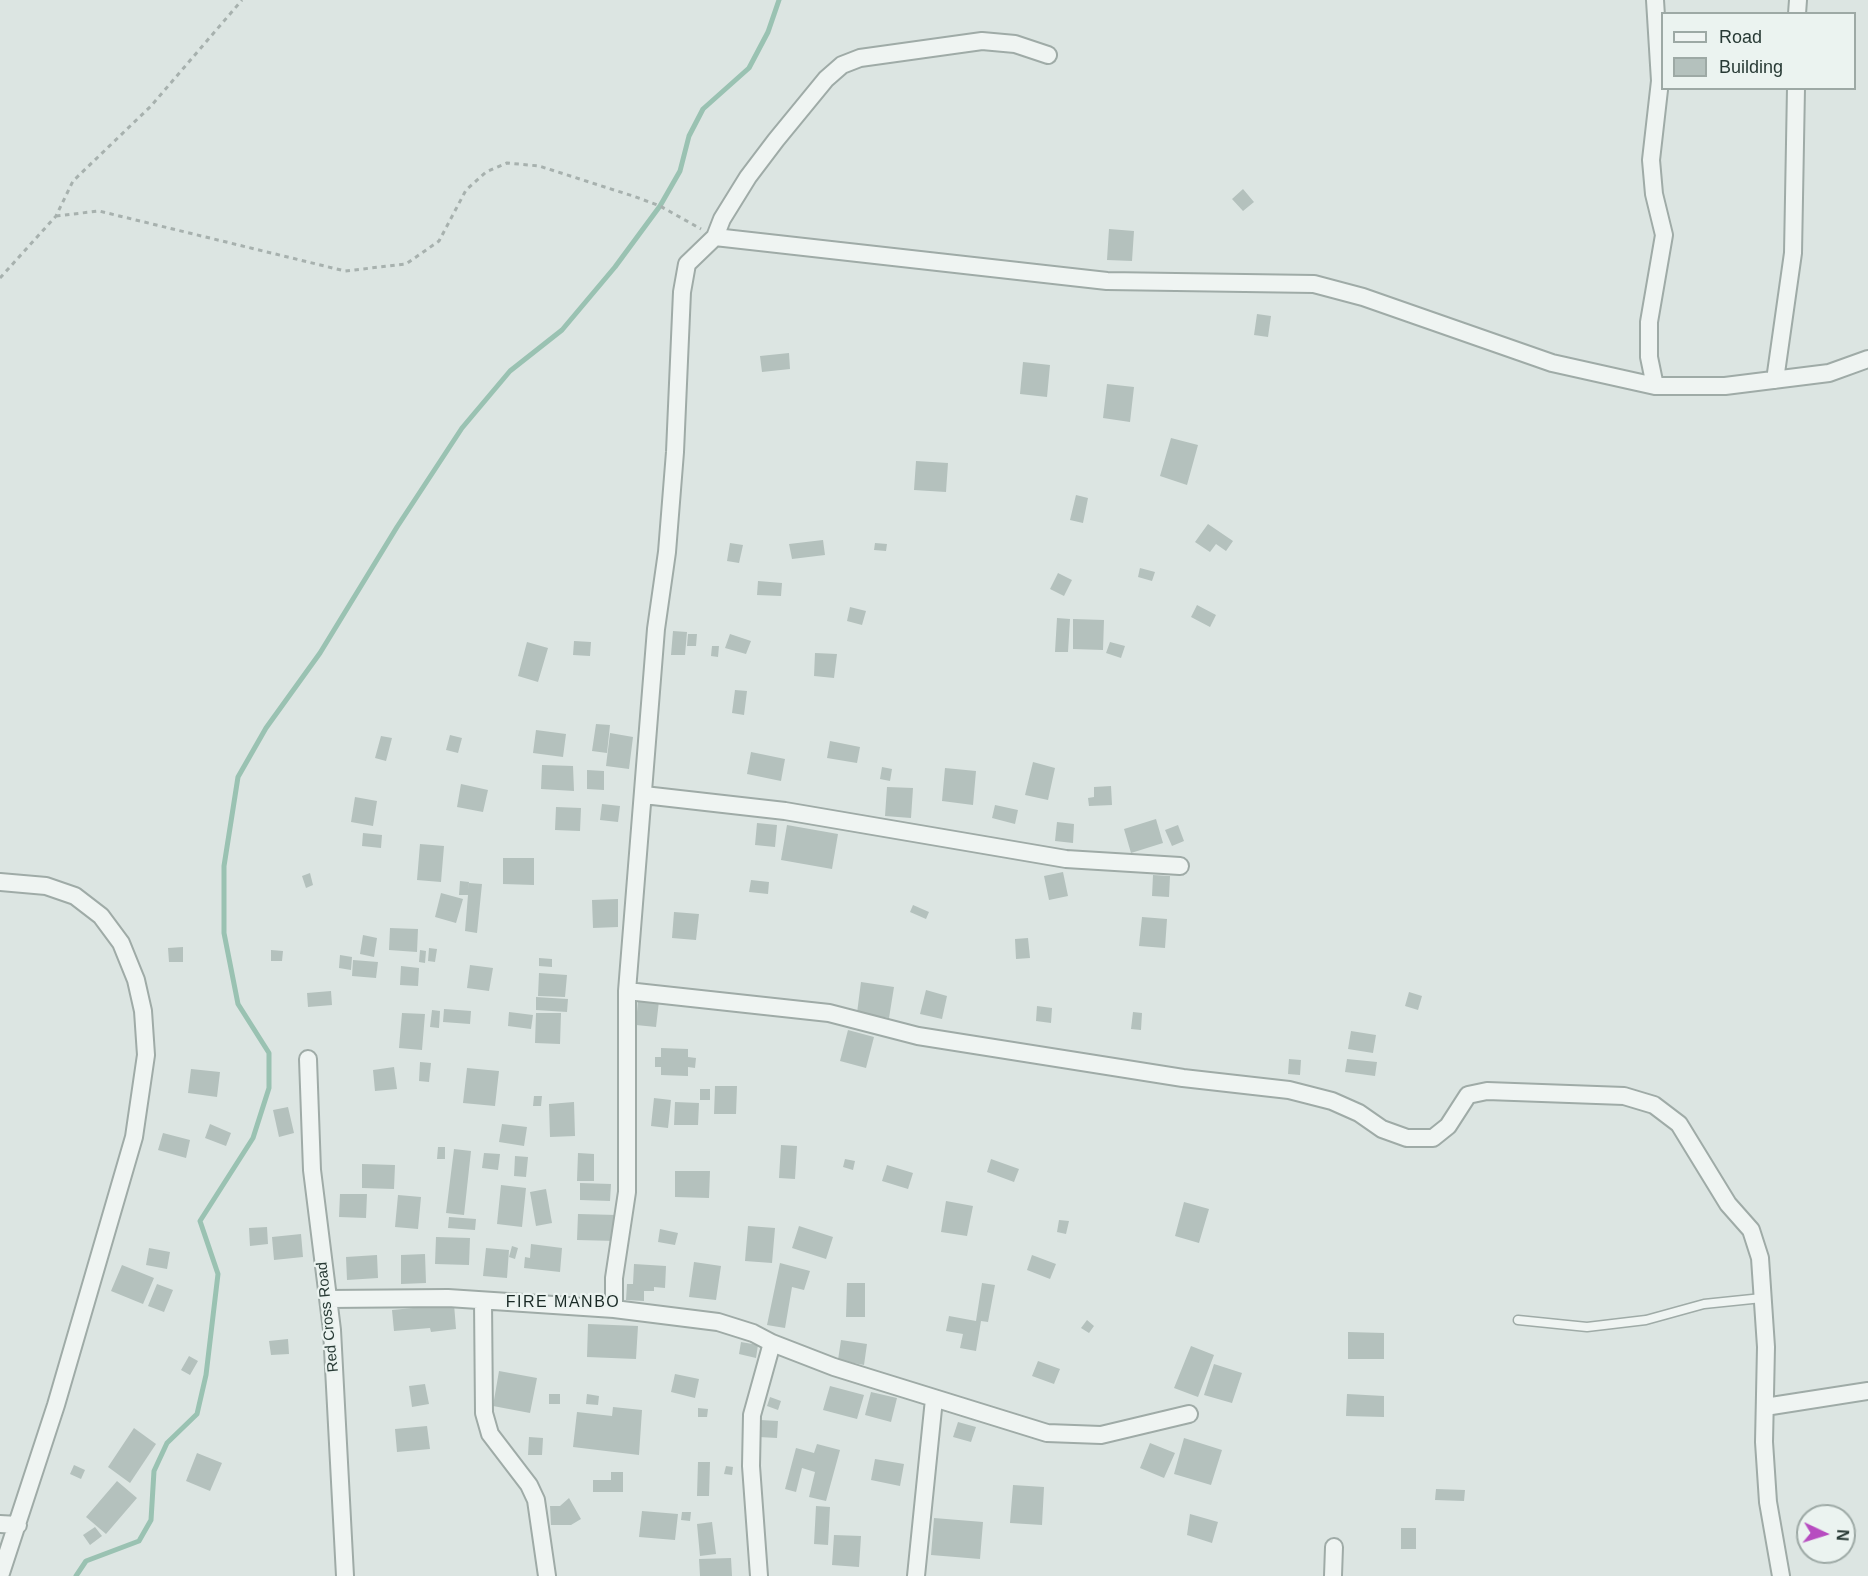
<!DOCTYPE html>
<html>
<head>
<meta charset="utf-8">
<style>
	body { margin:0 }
	#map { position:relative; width:1868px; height:1576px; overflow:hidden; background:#dce5e2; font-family:Helvetica,sans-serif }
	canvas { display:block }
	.legend { position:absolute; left:1661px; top:12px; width:195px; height:78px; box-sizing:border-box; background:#ebf3f0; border:2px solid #9da9a5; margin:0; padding:8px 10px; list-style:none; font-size:18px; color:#283a35 }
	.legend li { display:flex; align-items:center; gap:12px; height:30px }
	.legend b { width:30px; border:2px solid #9da9a5 }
	.north { position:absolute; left:1796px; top:1504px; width:60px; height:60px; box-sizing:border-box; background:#ebf3f0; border:2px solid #9da9a5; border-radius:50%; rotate:94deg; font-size:16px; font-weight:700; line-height:24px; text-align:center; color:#283a35 }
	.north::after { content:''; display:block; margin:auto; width:21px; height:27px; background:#b74cc0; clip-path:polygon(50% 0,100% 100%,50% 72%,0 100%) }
</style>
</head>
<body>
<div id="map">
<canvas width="1868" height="1576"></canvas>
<ul class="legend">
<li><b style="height:8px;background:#eff4f2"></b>Road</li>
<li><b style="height:16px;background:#b4c1bd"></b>Building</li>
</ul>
<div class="north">N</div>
</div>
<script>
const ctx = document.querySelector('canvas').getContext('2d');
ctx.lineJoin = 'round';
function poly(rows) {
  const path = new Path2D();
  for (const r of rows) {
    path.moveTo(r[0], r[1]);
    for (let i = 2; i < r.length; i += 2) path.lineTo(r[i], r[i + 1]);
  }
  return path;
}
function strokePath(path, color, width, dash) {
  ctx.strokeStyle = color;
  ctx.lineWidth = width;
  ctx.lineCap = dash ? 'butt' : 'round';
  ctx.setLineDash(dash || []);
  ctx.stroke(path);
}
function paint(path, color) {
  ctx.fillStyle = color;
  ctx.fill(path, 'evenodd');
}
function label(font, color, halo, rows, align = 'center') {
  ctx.font = font + ' Helvetica,sans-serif';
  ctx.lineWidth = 4.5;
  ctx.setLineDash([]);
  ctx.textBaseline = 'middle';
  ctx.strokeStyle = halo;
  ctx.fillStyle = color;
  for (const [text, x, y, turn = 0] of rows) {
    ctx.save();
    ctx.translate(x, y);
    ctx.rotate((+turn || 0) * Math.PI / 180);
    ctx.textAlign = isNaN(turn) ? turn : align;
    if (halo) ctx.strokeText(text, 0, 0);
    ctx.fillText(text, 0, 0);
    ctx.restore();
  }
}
const stream = poly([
	[76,1576,86,1561,139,1541,151,1520,154,1471,167,1443,197,1414,206,1375,218,1274,200,1221,253,1138,269,1088,269,1053,238,1004,224,933,224,866,238,777,266,728,320,653,397,527,462,428,510,371,562,330,615,267,660,206,680,171,689,136,703,109,749,68,768,32,779,0]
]);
const building = poly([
	[1243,189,1254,202,1243,211,1232,199],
	[1109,229,1134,231,1132,261,1107,260],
	[1257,314,1271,316,1268,337,1254,335],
	[789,353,790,369,762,372,760,356],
	[1023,362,1050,365,1047,397,1020,394],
	[1107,384,1134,387,1130,422,1103,418],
	[1171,438,1198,445,1187,485,1160,476],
	[916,461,948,463,946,492,914,490],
	[1076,495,1088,498,1083,523,1070,520],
	[1208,524,1233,541,1226,551,1216,544,1210,552,1195,542],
	[823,540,825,555,792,559,789,544],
	[730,543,743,545,739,563,727,561],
	[875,543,887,544,886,551,874,550],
	[1140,568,1155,572,1152,581,1138,577],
	[1058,573,1072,580,1064,596,1050,589],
	[758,581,782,583,781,596,757,595],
	[1197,605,1216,615,1210,627,1191,617],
	[850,607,866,611,862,625,847,621],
	[1057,618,1070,619,1068,652,1055,652],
	[1073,619,1104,620,1103,650,1073,649],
	[673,631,687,632,685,655,671,655],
	[688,634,697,634,696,646,687,646],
	[730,634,751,641,746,654,725,648],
	[574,641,591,642,590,656,573,655],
	[527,642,548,648,538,682,518,676],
	[1110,642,1125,646,1121,658,1106,653],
	[712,646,719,646,718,657,711,656],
	[815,653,837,654,834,678,814,676],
	[735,690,747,691,744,715,732,713],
	[596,724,610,725,607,753,592,751],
	[536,730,566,734,563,757,533,753],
	[610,733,633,737,629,769,606,766],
	[450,735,462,738,458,753,446,750],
	[381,736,392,738,386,761,375,758],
	[830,741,860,747,857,763,827,758],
	[751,752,785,759,781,781,747,774],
	[1033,762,1055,768,1048,800,1025,795],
	[542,765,573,766,574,791,541,789],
	[882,767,892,769,890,781,880,779],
	[945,768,976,771,973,805,942,801],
	[587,770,604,771,604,790,587,789],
	[461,784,488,790,483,812,457,807],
	[1111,786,1112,805,1089,806,1088,798,1094,797,1094,787],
	[887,787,913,788,911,818,885,816],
	[355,797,377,801,373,826,351,822],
	[602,804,620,806,618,822,600,820],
	[995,805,1018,810,1015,824,992,818],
	[556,807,581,808,580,831,555,830],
	[1156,819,1163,843,1131,853,1124,829],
	[1057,822,1074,824,1073,843,1055,841],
	[757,823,777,825,775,847,755,845],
	[787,825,838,834,832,869,781,860],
	[1178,825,1184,841,1172,846,1165,830],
	[363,833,382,835,381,848,362,846],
	[420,844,444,846,441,882,417,880],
	[503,858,534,858,534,885,503,884],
	[1063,872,1068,896,1049,900,1044,876],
	[310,873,313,885,306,888,302,876],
	[1153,875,1170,876,1169,897,1152,896],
	[751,880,769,882,768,894,749,892],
	[460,881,469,882,468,890,469,883,482,884,477,933,465,931,468,895,459,895],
	[441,893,463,899,456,923,435,917],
	[618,899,618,927,593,928,592,900],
	[913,905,929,912,926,919,910,912],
	[674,912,699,914,696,940,672,938],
	[1142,917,1167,919,1165,948,1139,946],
	[390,928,418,929,417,952,389,950],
	[363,935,377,938,374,957,360,954],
	[1028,938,1030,958,1016,959,1015,939],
	[183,947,183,962,169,962,168,948],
	[429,948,437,949,435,962,428,961],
	[271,950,283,951,282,961,271,961],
	[420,950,426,951,425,963,419,962],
	[340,955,352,957,351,970,339,968],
	[539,958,552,959,552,967,539,966],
	[353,960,378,962,376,978,352,976],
	[470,965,493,968,489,991,467,988],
	[401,966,419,968,418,986,400,985],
	[539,973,567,975,565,997,538,996],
	[861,982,894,987,889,1018,857,1013],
	[926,990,947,996,942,1019,920,1014],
	[331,991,332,1005,308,1007,307,993],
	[1409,992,1422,996,1418,1010,1405,1006],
	[536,997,568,999,567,1012,536,1010],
	[638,999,659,1001,656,1027,636,1025],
	[1037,1006,1052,1008,1051,1023,1036,1021],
	[444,1009,471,1011,470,1024,443,1022],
	[432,1010,440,1011,439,1028,430,1027],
	[509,1012,533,1015,531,1029,508,1026],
	[1133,1012,1142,1013,1141,1030,1131,1029],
	[402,1013,425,1014,422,1050,399,1048],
	[536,1013,561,1013,560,1044,535,1043],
	[848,1030,874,1037,866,1068,840,1061],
	[1351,1031,1376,1035,1373,1053,1348,1049],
	[661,1048,688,1049,688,1057,696,1058,695,1068,688,1067,688,1076,661,1075,661,1067,655,1067,655,1057,661,1057],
	[1289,1059,1301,1060,1300,1075,1288,1074],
	[1347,1059,1377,1062,1375,1076,1345,1072],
	[420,1062,431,1063,429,1082,419,1081],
	[394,1067,397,1089,375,1091,373,1070],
	[467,1068,499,1071,495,1106,463,1103],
	[191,1069,220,1072,217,1097,188,1093],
	[715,1086,737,1086,736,1114,714,1114],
	[700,1089,710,1089,710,1100,700,1100],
	[534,1096,542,1096,541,1106,533,1106],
	[654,1098,671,1100,668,1128,651,1126],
	[574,1102,575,1136,550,1137,549,1104],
	[675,1102,699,1103,698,1125,674,1125],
	[288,1107,294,1133,279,1137,273,1110],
	[210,1124,231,1133,226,1146,205,1138],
	[502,1124,527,1127,524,1146,499,1142],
	[163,1133,190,1140,186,1158,158,1150],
	[781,1145,797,1146,795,1179,779,1178],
	[438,1147,445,1147,445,1159,437,1159],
	[454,1149,471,1151,464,1215,446,1213],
	[484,1153,500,1154,498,1170,482,1168],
	[578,1153,594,1154,594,1181,577,1181],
	[515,1156,528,1157,526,1177,514,1176],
	[845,1159,855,1161,853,1170,843,1167],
	[991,1159,1019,1169,1014,1182,987,1172],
	[362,1164,395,1165,394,1189,362,1188],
	[887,1165,913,1173,908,1189,882,1181],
	[675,1171,710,1171,709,1198,675,1197],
	[580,1183,611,1184,610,1201,580,1200],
	[501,1185,526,1188,522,1227,497,1224],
	[546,1189,552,1223,536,1226,530,1192],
	[340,1194,367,1194,366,1218,339,1217],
	[398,1195,421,1197,418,1229,395,1227],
	[946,1201,973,1206,967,1236,941,1232],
	[1184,1202,1209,1209,1199,1243,1175,1236],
	[578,1214,617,1215,616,1241,577,1240],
	[449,1217,476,1219,475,1230,448,1228],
	[1059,1220,1069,1221,1066,1234,1057,1232],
	[748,1226,775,1228,772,1263,745,1261],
	[799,1226,833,1237,826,1259,792,1248],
	[267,1227,268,1244,250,1246,249,1228],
	[660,1229,678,1233,675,1245,658,1242],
	[301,1234,303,1257,274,1260,272,1237],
	[436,1237,470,1238,469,1265,435,1264],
	[531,1244,562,1248,560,1272,524,1268,525,1257,530,1258],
	[512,1246,518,1248,515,1259,509,1257],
	[149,1248,170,1252,167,1269,146,1265],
	[486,1248,509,1250,507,1278,483,1276],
	[425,1254,426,1283,401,1284,401,1255],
	[377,1255,378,1278,347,1280,346,1257],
	[1032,1255,1056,1264,1050,1279,1027,1270],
	[694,1262,721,1266,716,1300,689,1297],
	[780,1263,810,1271,804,1290,792,1287,785,1328,767,1325],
	[634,1264,666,1266,665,1288,654,1287,654,1291,644,1291,644,1301,626,1300,627,1284,633,1284],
	[122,1265,154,1278,143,1304,111,1291],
	[847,1283,865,1283,865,1317,846,1317],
	[982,1283,995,1285,988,1322,981,1321,976,1351,960,1348,963,1334,946,1331,949,1316,976,1321],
	[157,1284,173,1290,164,1312,148,1306],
	[454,1304,456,1329,431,1332,430,1328,394,1331,392,1310],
	[1087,1320,1094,1326,1089,1333,1081,1328],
	[588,1324,638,1326,636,1359,587,1357],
	[1348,1332,1384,1333,1384,1359,1348,1359],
	[288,1339,289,1354,271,1355,269,1341],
	[841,1340,867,1344,864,1365,838,1360],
	[741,1342,758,1345,756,1358,739,1354],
	[1191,1346,1214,1355,1198,1397,1174,1388],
	[189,1356,198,1361,190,1375,181,1370],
	[1038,1361,1060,1369,1054,1384,1032,1376],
	[1214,1364,1242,1373,1232,1403,1204,1395],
	[499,1371,537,1378,530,1413,493,1406],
	[675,1374,699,1379,695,1398,671,1392],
	[425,1384,429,1404,412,1407,409,1386],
	[830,1386,864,1395,857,1419,823,1410],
	[871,1392,897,1398,891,1422,865,1415],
	[549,1394,560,1394,560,1404,549,1404],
	[587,1394,599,1396,598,1405,586,1404],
	[1347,1394,1384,1396,1384,1417,1346,1416],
	[770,1397,781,1401,778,1410,767,1406],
	[613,1407,642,1410,639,1455,573,1447,577,1412,612,1416],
	[698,1408,708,1409,707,1417,698,1417],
	[760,1420,778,1421,777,1438,759,1437],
	[958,1422,976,1427,971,1442,953,1437],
	[427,1426,430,1449,397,1452,395,1429],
	[134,1428,156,1444,130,1483,108,1467],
	[529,1437,543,1438,542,1455,528,1455],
	[1184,1438,1222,1450,1211,1485,1174,1474],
	[1150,1443,1175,1453,1164,1478,1140,1468],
	[817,1444,840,1450,826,1501,809,1497,815,1472,802,1468,796,1492,785,1489,796,1448,814,1453],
	[197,1453,222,1463,210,1491,186,1481],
	[875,1459,904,1464,900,1486,871,1480],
	[698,1462,710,1462,709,1496,697,1496],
	[74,1465,85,1470,81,1479,70,1474],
	[726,1466,733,1467,732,1475,724,1474],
	[611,1472,623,1472,623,1492,593,1492,593,1480,611,1480],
	[117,1481,137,1498,106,1534,86,1517],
	[1013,1485,1044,1487,1042,1525,1010,1523],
	[1436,1489,1465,1490,1464,1501,1435,1500],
	[569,1498,581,1519,571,1525,551,1525,550,1506,560,1506],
	[816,1506,830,1507,828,1545,814,1544],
	[642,1511,678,1514,675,1540,639,1537],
	[682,1512,691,1512,690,1521,681,1520],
	[1190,1514,1218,1522,1212,1543,1187,1535],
	[934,1518,983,1522,980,1559,931,1555],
	[712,1522,716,1554,700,1556,697,1524],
	[95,1527,102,1536,90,1545,83,1535],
	[1401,1528,1416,1528,1416,1549,1401,1549],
	[834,1535,861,1536,859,1567,832,1565],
	[731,1558,732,1576,700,1576,699,1559]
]);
const path = poly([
	[56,216,99,211,345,271,406,264,439,241,466,190,486,172,507,163,539,166,633,196,660,206,701,229],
	[0,278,56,216,73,181,151,106,242,0]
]);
const lane = poly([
	[1518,1320,1587,1327,1646,1320,1704,1304,1762,1298]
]);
const street = poly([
	[1655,0,1660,81,1651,160,1654,194,1664,235,1649,322,1649,357,1655,386],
	[1797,14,1798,0],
	[715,237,1107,281,1314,284,1363,297,1552,363,1655,386,1725,386,1829,373,1868,359],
	[1775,380,1793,253,1796,88],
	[644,795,785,811,1066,859,1180,866],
	[0,882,46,886,75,896,101,916,121,943,136,980,143,1011,146,1055,134,1137,56,1405,0,1576],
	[627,991,829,1013,918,1036,1183,1078,1289,1090,1332,1101,1359,1113,1382,1129,1407,1138,1433,1138,1448,1126,1468,1095,1487,1091,1624,1096,1654,1105,1679,1124,1728,1204,1751,1230,1760,1258,1766,1347,1764,1442,1768,1502,1781,1576],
	[308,1059,312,1170,332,1330,345,1576],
	[328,1299,448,1298,614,1309,718,1322,753,1333,772,1343,834,1367,1047,1433,1101,1435,1189,1414],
	[483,1301,484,1413,490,1434,529,1485,536,1500,547,1576],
	[614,1309,614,1278,627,1192,627,991,656,629,667,552,675,452,682,292,687,264,715,237,722,219,748,177,776,140,826,79,842,65,860,58,982,41,1015,44,1048,55],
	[1765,1407,1868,1391],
	[0,1524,18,1525],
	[759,1576,751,1466,752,1415,772,1343],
	[916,1576,934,1399],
	[1333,1576,1334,1547]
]);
const streetNames = [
	["Red Cross Road",328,1317,-96]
];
const neighbourhoodNames = [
	["FIRE MANBO",563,1303]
];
strokePath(stream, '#9ac2b2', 5);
paint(building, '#b4c1bd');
strokePath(lane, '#9faba7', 11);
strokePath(street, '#9faba7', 20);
strokePath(path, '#a7b1ae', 3, [4.5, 4.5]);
strokePath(lane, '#eff4f2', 8);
strokePath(street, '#eff4f2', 16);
label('15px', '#283a35', '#ebf3f0', streetNames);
ctx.letterSpacing = '1.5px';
label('16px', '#1a2a26', '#ebf3f0', neighbourhoodNames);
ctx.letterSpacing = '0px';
</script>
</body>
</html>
